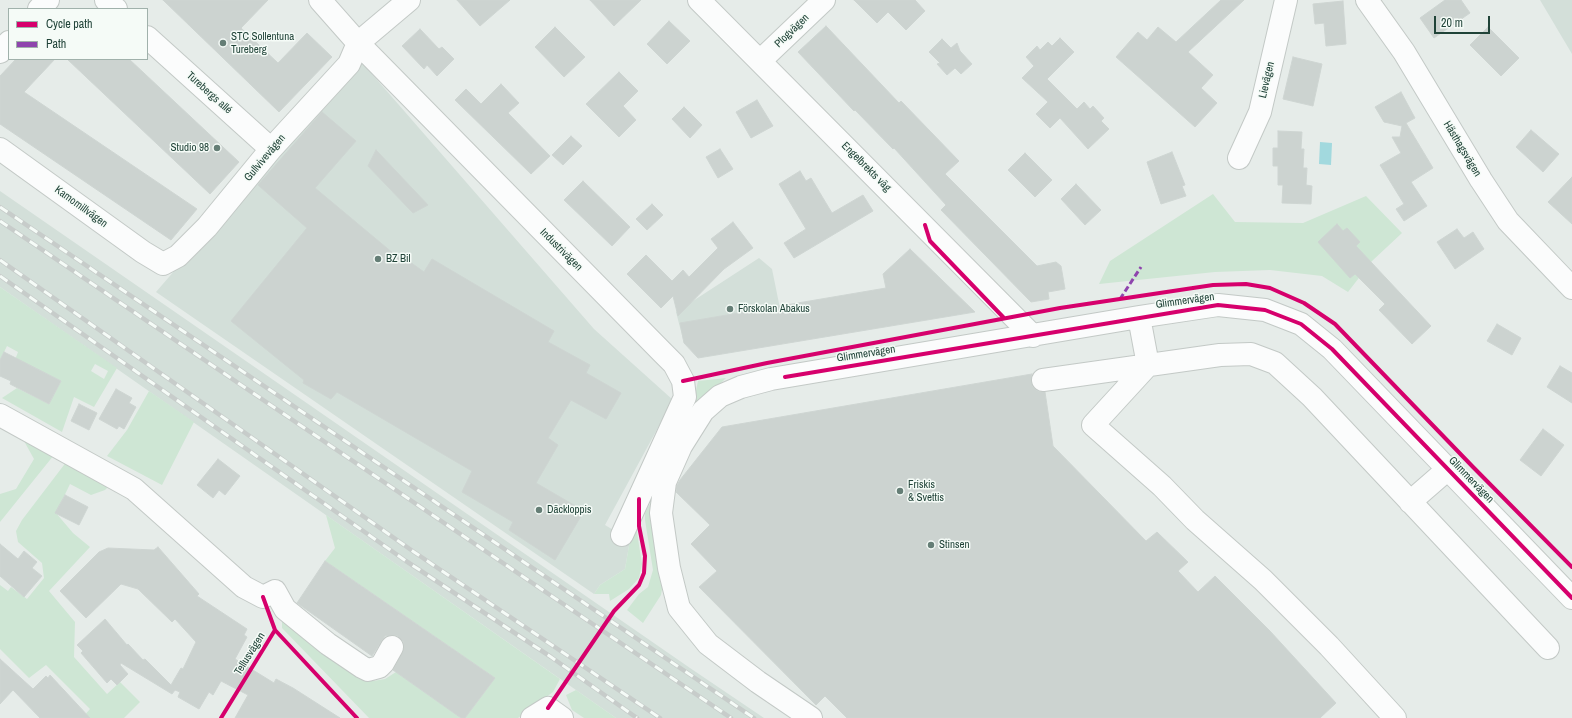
<!DOCTYPE html>
<html>
<head>
<meta charset="utf-8">
<style>
	body { margin:0 }
	#map { position:relative; width:1572px; height:718px; overflow:hidden; background:#e6ece9; font-family:"Archivo Narrow",sans-serif }
	canvas { display:block }
	.legend { position:absolute; left:8px; top:8px; width:140px; height:52px; box-sizing:border-box; background:#f5fbf7; border:1px solid #a0b1ab; margin:0; padding:5px 7px; list-style:none; font-size:12px; color:#204338 }
	.legend li { display:flex; align-items:center; gap:8px; height:20px }
	.legend b { width:20px; border:1px solid #a0b1ab }
	.scale { position:absolute; left:1434px; top:16px; width:56px; height:18px; box-sizing:border-box; border:2px solid #204338; border-top:0; padding-left:5px; font-size:12px; line-height:14px; white-space:nowrap; color:#204338; -webkit-text-stroke:3px #f5fbf7; paint-order:stroke }
</style>
</head>
<body>
<div id="map">
<canvas width="1572" height="718"></canvas>
<ul class="legend">
<li><b style="height:5px;background:#d6006c"></b>Cycle path</li>
<li><b style="height:5px;background:#8e44ad"></b>Path</li>
</ul>
<div class="scale">20 m</div>
</div>
<script>
const ctx = document.querySelector('canvas').getContext('2d');
ctx.lineJoin = 'round';
function paint(path, color) {
  ctx.fillStyle = color;
  ctx.fill(path, 'evenodd');
}
function poly(rows) {
  const path = new Path2D();
  for (const r of rows) {
    path.moveTo(r[0], r[1]);
    for (let i = 2; i < r.length; i += 2) path.lineTo(r[i], r[i + 1]);
  }
  return path;
}
function strokePath(path, color, width, dash) {
  ctx.strokeStyle = color;
  ctx.lineWidth = width;
  ctx.lineCap = dash ? 'butt' : 'round';
  ctx.setLineDash(dash || []);
  ctx.stroke(path);
}
function label(font, color, halo, rows, align = 'center') {
  ctx.font = font + ' "Archivo Narrow",sans-serif';
  ctx.lineWidth = 3;
  ctx.setLineDash([]);
  ctx.textBaseline = 'middle';
  ctx.strokeStyle = halo;
  ctx.fillStyle = color;
  for (const [text, x, y, turn = 0] of rows) {
    ctx.save();
    ctx.translate(x, y);
    ctx.rotate((+turn || 0) * Math.PI / 180);
    ctx.textAlign = isNaN(turn) ? turn : align;
    if (halo) ctx.strokeText(text, 0, 0);
    ctx.fillText(text, 0, 0);
    ctx.restore();
  }
}
const built = poly([
	[1540,0,1572,0,1572,54],
	[358,58,594,329,673,400,605,525,630,540,625,569,600,585,594,594,156,292],
	[0,191,690,668,764,718,616,718,0,287],
	[759,258,772,269,787,343,684,343,676,312]
]);
const green = poly([
	[1213,194,1235,222,1303,223,1366,196,1402,233,1372,261,1348,292,1322,276,1270,270,1215,272,1099,284,1110,261],
	[0,287,117,368,94,407,74,397,62,432,2,398,17,388,49,404,61,381,21,361,15,360,18,352,7,346,0,360],
	[95,364,108,371,104,379,91,371],
	[726,378,691,413,698,381],
	[149,391,194,422,162,485,107,456,127,430],
	[26,439,54,455,0,522,0,494,16,489,34,459,24,441],
	[67,461,109,486,105,490,91,495,70,484,56,513,73,533,90,547,49,591,75,622,74,657,107,694,120,682,140,702,124,718,82,718,90,709,46,665,29,678,0,649,0,585,8,591,11,587,27,599,44,578,42,563,18,542,16,531,22,520],
	[656,492,665,572,661,595,643,623,627,610,639,594,648,587,653,570,645,520,645,513],
	[326,515,560,679,553,692,518,718,465,718,495,678,325,561,335,548],
	[636,526,642,564,639,578,629,589,610,601,609,594,594,594,600,585,625,569,630,540],
	[282,621,359,675,373,681,385,679,396,672,461,718,369,718,282,628],
	[576,690,616,718,584,718,572,710,566,695]
]);
const water = poly([
	[1320,142,1332,143,1331,165,1319,164]
]);
const building = poly([
	[163,0,268,0,241,28,278,63,307,33,332,57,279,112,163,0],
	[457,0,510,0,480,26,457,0],
	[590,0,641,0,614,26,590,0],
	[854,0,915,0,925,11,906,30,888,12,877,23,854,0],
	[1221,0,1244,0,1188,52,1213,75,1201,88,1217,103,1195,127,1116,57,1138,32,1147,40,1158,27,1176,42,1221,0],
	[1445,0,1461,0,1470,13,1434,38,1420,18,1445,0],
	[1343,1,1346,44,1326,46,1324,23,1315,24,1313,4,1343,1],
	[669,21,690,41,667,64,647,44,669,21],
	[826,26,899,103,901,101,959,161,945,174,1037,266,1056,262,1061,266,1065,289,1048,292,1049,299,1031,302,941,210,946,205,894,148,893,149,855,110,854,111,798,52,826,26],
	[555,27,585,57,564,77,535,47,555,27],
	[1488,27,1519,58,1501,76,1470,45,1488,27],
	[420,29,439,49,442,47,454,59,437,76,427,65,424,69,402,46,420,29],
	[1060,38,1074,52,1047,79,1077,109,1084,102,1090,109,1093,106,1104,118,1101,121,1109,129,1088,149,1060,118,1050,128,1036,114,1048,102,1022,78,1034,66,1026,57,1037,46,1040,50,1048,42,1052,46,1060,38],
	[942,39,951,48,957,43,960,51,972,64,961,74,955,68,947,75,937,64,940,63,929,52,942,39],
	[1293,57,1322,64,1313,106,1283,99,1293,57],
	[16,59,55,59,24,92,197,209,171,240,0,124,0,76,16,59],
	[67,59,129,59,239,162,210,194,67,59],
	[619,72,638,91,623,106,636,120,619,137,586,104,619,72],
	[501,84,519,103,508,113,550,156,531,174,455,100,466,89,481,104,501,84],
	[1401,92,1415,118,1406,123,1433,168,1411,182,1427,206,1404,221,1396,209,1404,204,1380,165,1401,153,1392,137,1400,137,1402,126,1384,122,1375,107,1401,92],
	[757,100,773,126,751,138,736,112,757,100],
	[684,107,702,125,690,138,672,119,684,107],
	[322,112,356,141,315,188,400,259,403,257,424,272,432,259,554,331,548,342,590,365,586,373,621,393,606,419,571,400,548,438,558,445,536,483,584,511,555,560,509,530,513,522,462,492,472,471,337,392,331,399,303,383,304,380,231,321,307,228,258,185,322,112],
	[1531,130,1559,154,1543,172,1516,147,1531,130],
	[1278,131,1302,132,1301,149,1304,149,1303,168,1307,168,1306,185,1312,186,1311,204,1282,203,1283,185,1278,185,1278,166,1273,166,1273,148,1278,148,1278,131],
	[571,136,582,146,563,165,552,155,571,136],
	[720,149,733,169,718,178,706,157,720,149],
	[376,150,428,205,413,213,368,166,376,150],
	[1172,152,1185,185,1182,186,1186,196,1161,204,1147,162,1172,152],
	[1025,153,1052,180,1035,197,1008,170,1025,153],
	[800,171,806,181,811,178,832,213,863,195,873,211,794,258,784,243,806,229,779,184,800,171],
	[1572,177,1572,224,1548,202,1572,177],
	[583,181,630,227,612,246,564,200,583,181],
	[1076,184,1101,210,1085,225,1061,199,1076,184],
	[652,204,663,215,647,230,636,219,652,204],
	[733,222,753,248,724,269,678,316,673,296,661,308,627,274,646,255,672,281,683,270,689,277,718,248,711,239,733,222],
	[1337,224,1343,231,1347,228,1360,242,1356,246,1431,326,1412,344,1379,310,1385,304,1355,274,1350,278,1318,242,1337,224],
	[1457,229,1464,238,1473,232,1484,249,1455,269,1437,242,1457,229],
	[910,249,975,312,698,358,684,343,680,323,886,288,883,274,910,249],
	[1497,324,1521,338,1512,355,1487,341,1497,324],
	[4,352,61,381,49,404,10,384,11,381,0,376,0,360,4,352],
	[1560,366,1572,373,1572,403,1547,387,1560,366],
	[1032,374,1031,381,1033,387,1038,391,1045,392,1053,446,1146,541,1157,532,1188,562,1178,571,1198,592,1215,576,1270,631,1336,703,1320,718,847,718,825,696,816,705,699,587,717,571,691,544,710,525,676,492,677,485,680,480,722,427,1032,374],
	[116,389,132,398,129,403,136,407,124,429,119,426,117,429,99,419,116,389],
	[79,404,97,413,89,430,71,421,79,404],
	[1543,429,1564,445,1541,476,1520,460,1543,429],
	[218,459,240,476,225,495,219,490,213,498,197,485,218,459],
	[65,495,88,507,79,525,55,513,65,495],
	[0,544,18,559,24,551,37,562,32,568,42,576,24,597,0,576,0,544],
	[158,547,199,594,197,596,247,629,244,635,247,637,235,659,274,683,276,679,293,688,340,718,235,718,248,695,221,681,213,695,209,692,199,709,178,697,180,692,175,690,172,694,121,663,120,665,128,674,117,685,111,679,107,683,81,653,83,651,77,645,105,619,127,645,128,644,143,660,145,659,171,685,181,668,183,669,196,642,175,619,172,622,138,589,121,584,86,618,60,591,99,552,108,548,154,550,158,547],
	[325,561,495,678,465,718,461,718,393,670,404,647,403,641,398,636,392,635,385,636,372,656,297,603,325,561],
	[0,659,33,689,46,676,48,678,50,675,90,718,40,718,13,690,0,704,0,659]
]);
const minor = poly([
	[106,0,116,9],
	[320,0,358,43,663,353,674,364,683,381,685,397,622,535],
	[699,0,1033,336],
	[1367,0,1404,52,1481,180,1508,221,1572,288],
	[39,9,48,0],
	[147,37,271,149],
	[0,52,9,42],
	[760,61,824,0],
	[0,149,143,252,163,264,178,256,207,227,271,149,349,64,358,43,409,0],
	[1239,158,1260,112,1286,0],
	[1139,317,1148,365,1093,425,1162,486,1195,520,1263,580,1329,646,1395,718],
	[1043,380,1220,355,1251,354,1275,363,1312,397,1548,648],
	[0,415,134,489,244,587,263,597,275,591,285,609,328,644,362,667,368,670,379,667,383,663,392,647],
	[1410,502,1448,469],
	[532,718,548,708,562,718],
	[811,718,758,682,708,644,679,608,669,568,661,513,665,482,681,446,703,411,720,396,741,387,771,379,1139,317,1218,305,1265,310,1301,324,1332,349,1572,598]
]);
const rail = poly([
	[0,207,754,718],
	[0,221,731,718],
	[0,260,414,552,660,718],
	[0,276,406,561,551,657,637,718]
]);
const quiet = poly([
	[1120,299,1141,267]
]);
const cycleway = poly([
	[925,225,930,241,1004,318],
	[785,377,1218,305,1265,310,1301,324,1332,349,1572,598],
	[683,381,767,363,1060,308,1213,285,1246,284,1270,288,1304,303,1335,324,1473,467,1572,567],
	[275,630,357,718],
	[548,708,614,611,639,585,644,573,645,556,639,526,639,499],
	[221,718,275,630,263,597]
]);
const markers = [
	[223,43,4,"#657e76"],
	[217,148,4,"#657e76"],
	[378,259,4,"#657e76"],
	[730,309,4,"#657e76"],
	[900,491,4,"#657e76"],
	[539,510,4,"#657e76"],
	[931,545,4,"#657e76"]
];
const streetNames = [
	["Plogvägen",792,31,-44],
	["Lievägen",1267,80,-77],
	["Turebergs allé",209,93,42],
	["Hästhagsvägen",1462,149,59],
	["Gullvivevägen",265,158,-50],
	["Engelbrekts väg",866,167,45],
	["Kamomillvägen",81,207,36],
	["Industrivägen",561,250,45],
	["Glimmervägen",1185,301,-8],
	["Glimmervägen",866,354,-9],
	["Glimmervägen",1471,480,46],
	["Tellusvägen",250,654,-58]
];
const poiNames = [
	["STC Sollentuna",231,37],
	["Tureberg",231,50],
	["Studio 98",209,148,"right"],
	["BZ Bil",386,259],
	["Förskolan Abakus",738,309],
	["Friskis",908,485],
	["& Svettis",908,498],
	["Däckloppis",547,510],
	["Stinsen",939,545]
];
paint(built, '#d3dfd9');
paint(green, '#cee6d4');
paint(water, '#a2d9de');
paint(building, '#ccd3d0');
strokePath(building, '#ced5d2', 1);
strokePath(minor, '#c3c9c6', 24);
strokePath(minor, '#fbfcfc', 22);
strokePath(rail, '#c7ccca', 4.5);
strokePath(rail, '#f5fbf7', 3, [9]);
strokePath(quiet, '#8e44ad', 3, [6, 3]);
strokePath(cycleway, '#d6006c', 4);
for (const [x, y, r, color] of markers) {
  const dot = new Path2D();
  dot.arc(x, y, r, 0, 2 * Math.PI);
  ctx.fillStyle = color;
  ctx.fill(dot);
  strokePath(dot, '#f5fbf7', 1.5);
}
label('11px', '#204338', '#f5fbf7', streetNames);
label('11px', '#204338', '#f5fbf7', poiNames, 'left');
</script>
</body>
</html>
